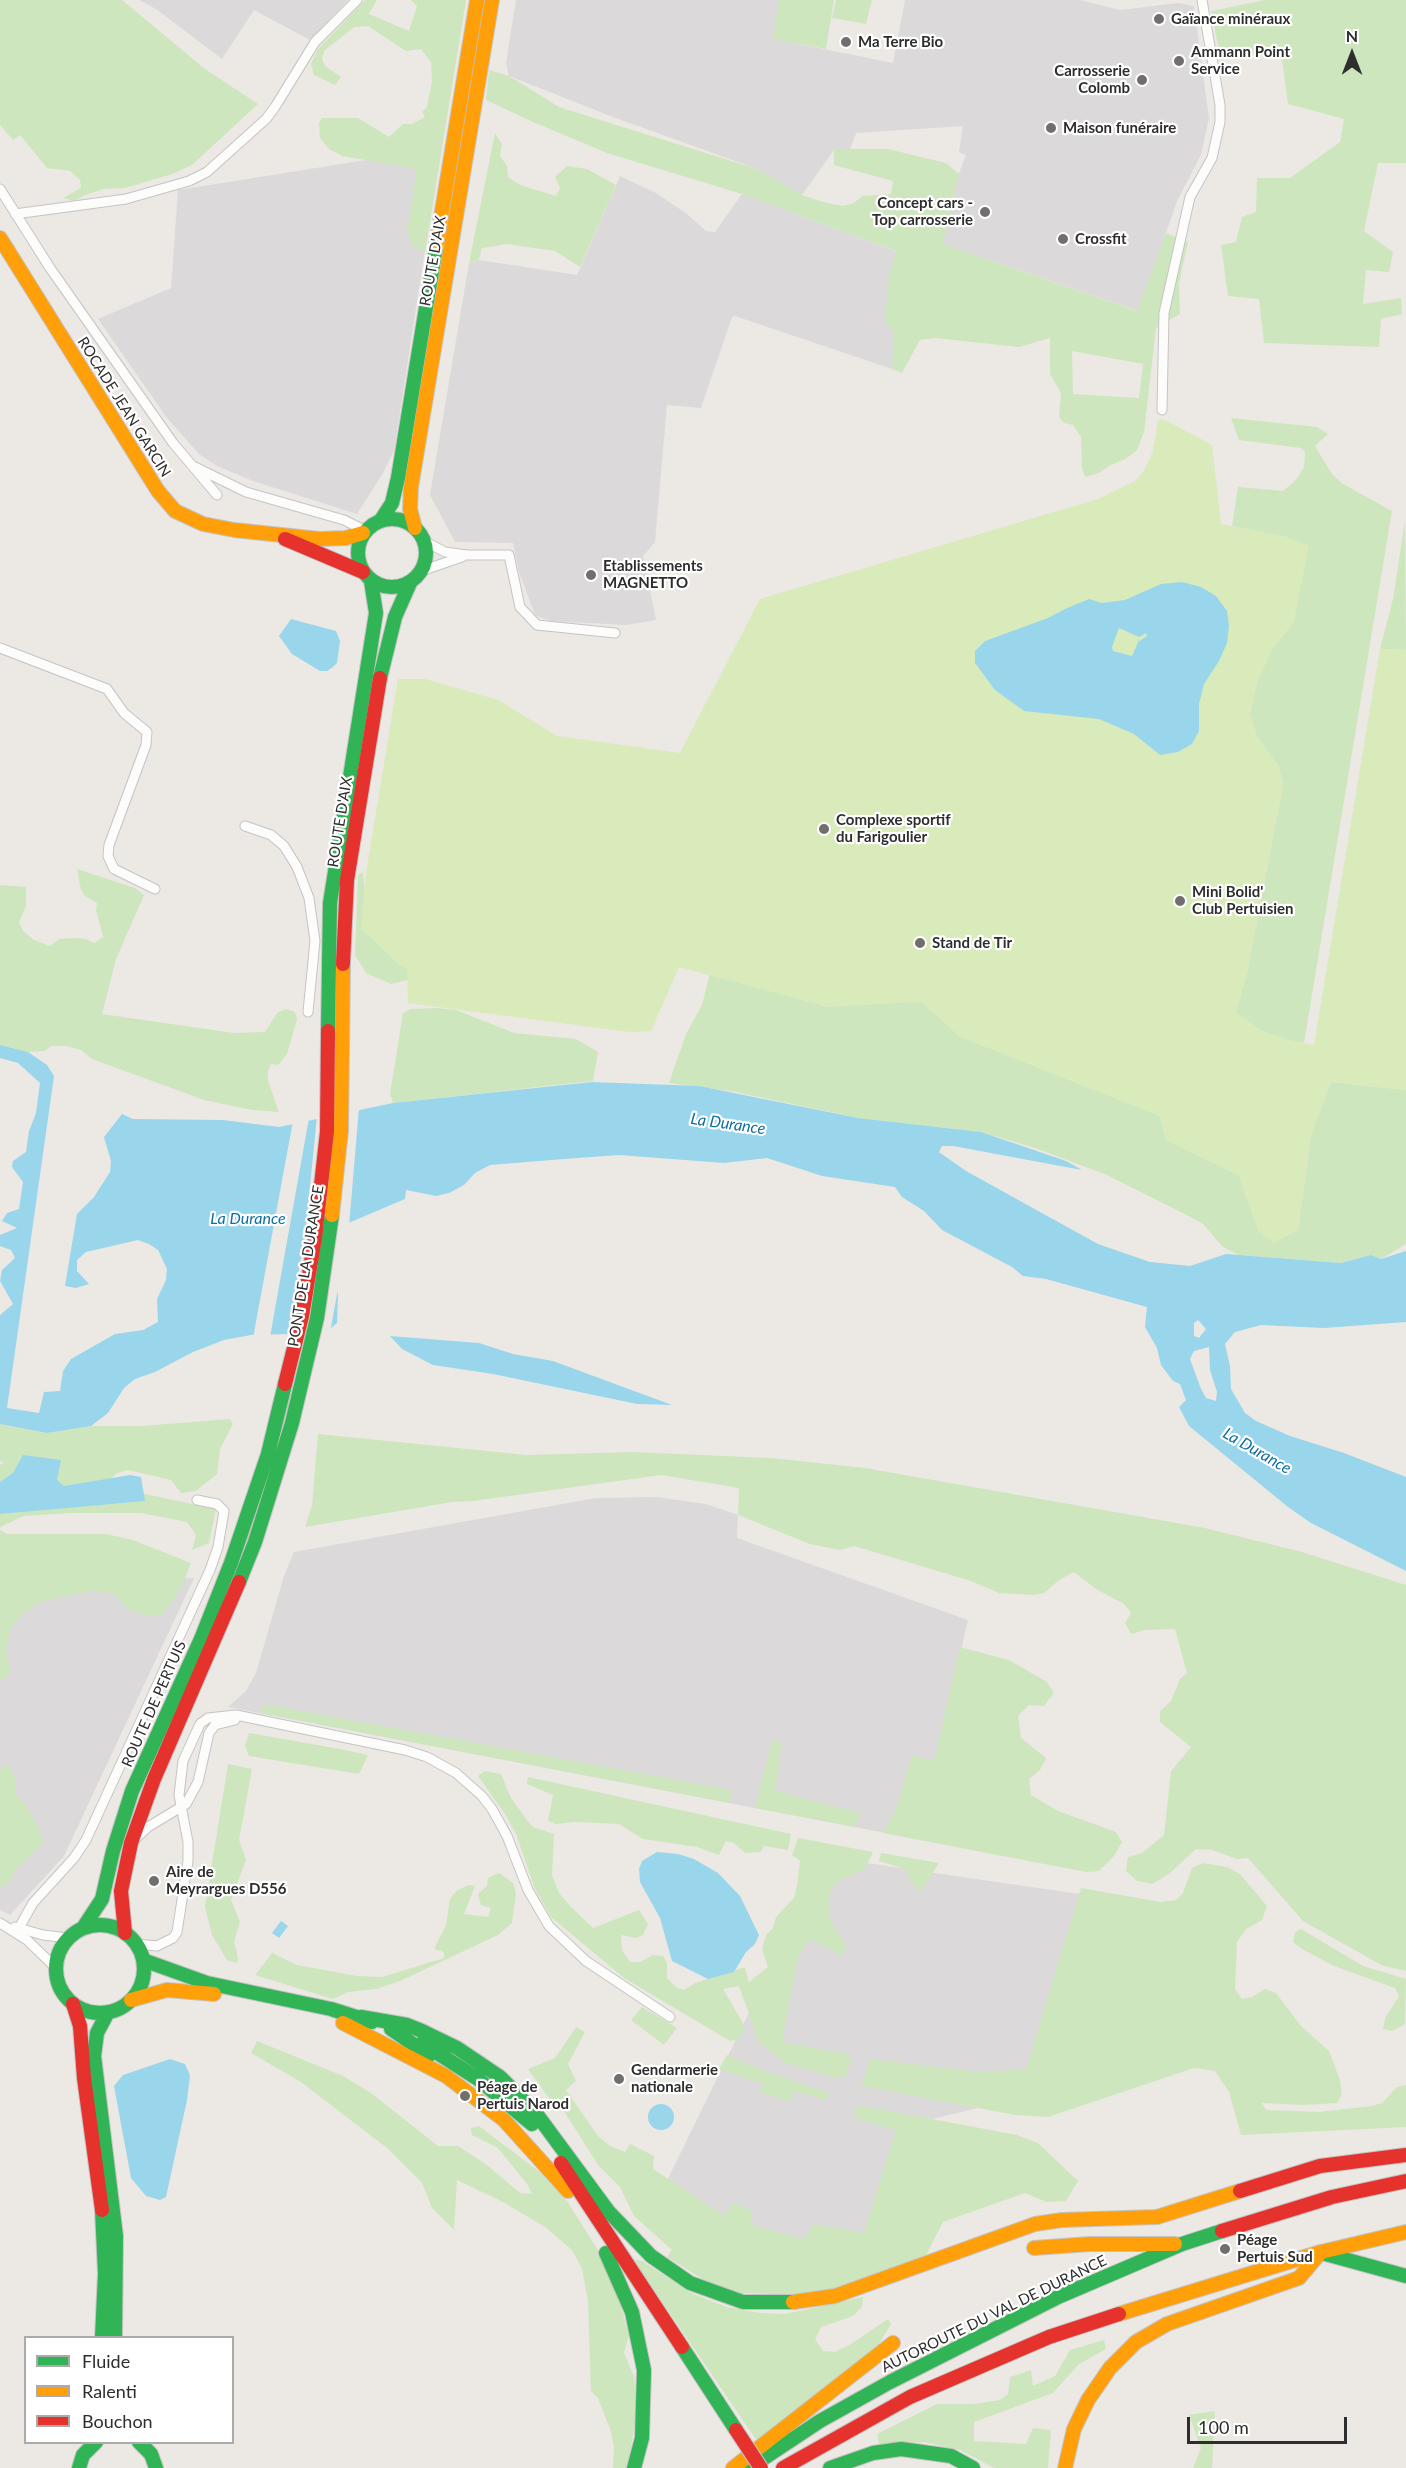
<!DOCTYPE html>
<html>
<head>
<meta charset="utf-8">
<style>
	body { margin:0 }
	#map { position:relative; width:1406px; height:2468px; overflow:hidden; background:#ece8e4; font-family:Lato,sans-serif }
	canvas { display:block }
	.legend { position:absolute; left:24px; top:2336px; width:210px; height:108px; box-sizing:border-box; background:#fff; border:2px solid #ababab; margin:0; padding:8px 10px; list-style:none; font-size:18px; color:#2e2e2e }
	.legend li { display:flex; align-items:center; gap:12px; height:30px }
	.legend b { width:30px; border:2px solid #ababab }
	.north { position:absolute; left:1322px; top:24px; width:60px; height:60px; -webkit-text-stroke:4px #fff; paint-order:stroke; rotate:0deg; font-size:16px; font-weight:700; line-height:24px; text-align:center; color:#2e2e2e }
	.north::after { content:''; display:block; margin:auto; width:21px; height:27px; background:#2e2e2e; clip-path:polygon(50% 0,100% 100%,50% 72%,0 100%) }
	.scale { position:absolute; left:1187px; top:2417px; width:160px; height:27px; box-sizing:border-box; border:3px solid #2e2e2e; border-top:0; padding-left:8px; font-size:18px; line-height:21px; white-space:nowrap; color:#2e2e2e; -webkit-text-stroke:4px #fff; paint-order:stroke }
</style>
</head>
<body>
<div id="map">
<canvas width="1406" height="2468"></canvas>
<ul class="legend">
<li><b style="height:8px;background:#30b455"></b>Fluide</li>
<li><b style="height:8px;background:#ff9f0a"></b>Ralenti</li>
<li><b style="height:8px;background:#e5322d"></b>Bouchon</li>
</ul>
<div class="north">N</div>
<div class="scale">100 m</div>
</div>
<script>
const ctx = document.querySelector('canvas').getContext('2d');
ctx.lineJoin = 'round';
function paint(path, color) {
  ctx.fillStyle = color;
  ctx.fill(path, 'evenodd');
}
function poly(rows) {
  const path = new Path2D();
  for (const r of rows) {
    if (r.length === 3) {
      path.moveTo(r[0] + r[2], r[1]);
      path.arc(r[0], r[1], r[2], 0, 2 * Math.PI);
      continue;
    }
    path.moveTo(r[0], r[1]);
    for (let i = 2; i < r.length; i += 2) path.lineTo(r[i], r[i + 1]);
  }
  return path;
}
function strokePath(path, color, width, dash) {
  ctx.strokeStyle = color;
  ctx.lineWidth = width;
  ctx.lineCap = dash ? 'butt' : 'round';
  ctx.setLineDash(dash || []);
  ctx.stroke(path);
}
function label(font, color, halo, rows, align = 'center') {
  ctx.font = font + ' Lato,sans-serif';
  ctx.lineWidth = 4.5;
  ctx.setLineDash([]);
  ctx.textBaseline = 'middle';
  ctx.strokeStyle = halo;
  ctx.fillStyle = color;
  for (const [text, x, y, turn = 0] of rows) {
    ctx.save();
    ctx.translate(x, y);
    ctx.rotate((+turn || 0) * Math.PI / 180);
    ctx.textAlign = isNaN(turn) ? turn : align;
    if (halo) ctx.strokeText(text, 0, 0);
    ctx.fillText(text, 0, 0);
    ctx.restore();
  }
}
const industrial = poly([
	[139,0,348,0,310,40,254,10,222,59,156,9],
	[516,0,779,0,774,39,893,63,905,0,1080,0,1120,10,1178,3,1194,6,1209,118,1201,155,1178,199,1138,311,943,244,954,187,966,155,959,152,963,126,856,133,850,149,834,150,802,195,757,169,613,117,509,76,506,63],
	[366,160,437,172,394,451,383,473,357,514,253,481,217,466,199,454,167,418,98,319,171,288,178,190],
	[620,176,656,193,687,214,706,231,715,232,742,194,925,262,892,369,735,316,732,317,701,408,667,405,655,542,643,556,656,620,626,625,550,621,535,615,519,572,513,543,455,542,430,495,469,263,479,260,577,275],
	[656,1497,706,1504,738,1515,737,1538,968,1620,917,1839,228,1707,246,1691,256,1673,284,1576,294,1552,596,1498],
	[0,1573,194,1578,64,1856,10,1915,0,1910],
	[825,1857,1086,1895,1020,2098,916,2123,870,2245,809,2250,719,2229,664,2187]
]);
const green = poly([
	[0,0,122,0,205,69,258,104,192,165,172,174,125,188,104,189,85,195,74,201,63,198,81,188,80,180,70,171,47,168,20,135,13,140,0,125],
	[365,0,377,0,369,14,409,31,417,6,411,0,466,0,425,253,412,245,407,231,417,169,342,156,329,149,320,138,319,123,322,118,358,118,389,137,403,124,412,124,425,117,422,112,427,107,432,81,431,62,421,49,406,51,368,26,354,27,324,51,322,59,325,66,341,77,335,85,314,75,311,64,318,49],
	[779,0,834,0,826,49,773,39],
	[836,0,872,0,866,24,832,18],
	[1265,0,1406,0,1406,163,1378,163,1364,231,1393,252,1389,272,1366,270,1363,304,1401,298,1402,314,1381,319,1379,347,1264,343,1259,299,1228,296,1221,245,1236,242,1242,217,1256,212,1257,178,1290,178,1340,142,1344,119,1288,104,1282,60,1258,54,1221,60,1211,11],
	[489,70,509,76,559,107,757,169,802,195,823,202,843,206,854,203,862,196,891,194,893,181,834,165,834,149,888,149,946,163,959,174,943,244,1137,311,1166,233,1188,242,1179,283,1180,314,1156,328,1144,432,1137,450,1127,458,1109,466,1099,473,1085,477,1082,469,1081,437,1073,425,1064,423,1059,417,1061,393,1050,374,1050,338,1019,347,935,338,920,340,902,373,892,369,894,333,885,322,889,277,896,251,742,194,607,153,533,122,486,100],
	[1072,351,1143,364,1139,398,1073,394],
	[495,133,502,144,500,156,507,166,508,177,520,185,556,196,560,188,555,177,567,166,587,169,616,185,580,267,555,251,507,244,482,248,479,260,469,263],
	[1231,418,1317,427,1328,434,1315,446,1332,474,1343,484,1392,511,1304,1043,1292,1041,1262,1031,1235,1012,1246,978,1283,785,1279,767,1257,737,1250,714,1257,682,1271,651,1294,621,1287,537,1232,526,1238,487,1283,491,1296,480,1304,467,1305,452,1301,448,1239,440],
	[1405,521,1406,650,1380,649,1393,599],
	[77,869,135,888,144,895,116,959,102,1014,234,1033,265,1032,278,1012,286,1009,295,1012,297,1019,287,1054,278,1065,271,1064,268,1071,268,1081,279,1112,252,1110,204,1100,92,1059,81,1050,66,1046,51,1046,45,1051,28,1052,0,1045,0,885,26,887,26,906,19,922,23,931,34,940,50,946,59,939,74,938,86,939,94,943,103,937,96,910,97,903,85,896,81,890],
	[363,872,365,894,422,976,391,984,366,973,355,955,358,875],
	[710,973,828,1007,912,988,959,1036,1160,1116,1166,1140,1239,1175,1259,1232,1298,1230,1311,1134,1331,1082,1406,1090,1406,1244,1381,1259,1371,1255,1341,1263,1239,1255,1223,1247,1203,1224,1183,1213,1107,1175,1035,1148,981,1132,858,1118,731,1091,669,1083,686,1034,702,1005],
	[437,1008,456,1010,514,1033,576,1039,598,1052,593,1081,393,1103,390,1094,403,1013,411,1009],
	[230,1419,233,1424,220,1449,217,1474,196,1491,181,1493,171,1480,128,1470,117,1473,107,1482,83,1490,0,1486,0,1465,4,1463,0,1461,0,1424,47,1433,91,1426,141,1426],
	[318,1434,527,1455,632,1452,771,1458,865,1468,1205,1528,1302,1552,1406,1585,1406,1971,1381,1965,1303,1921,1248,1858,1237,1859,1212,1850,1196,1849,1169,1874,1152,1884,1137,1881,1126,1871,1128,1857,1142,1853,1164,1835,1171,1771,1191,1747,1160,1722,1160,1711,1171,1701,1180,1679,1187,1673,1175,1629,1145,1630,1131,1634,1125,1623,1131,1613,1124,1604,1096,1589,1074,1572,1059,1580,1044,1593,1033,1595,999,1593,971,1581,854,1546,840,1550,810,1544,738,1515,739,1488,661,1475,473,1501,452,1502,305,1527,312,1505],
	[126,1490,216,1509,209,1543,192,1550,196,1535,187,1522,141,1513,71,1513,24,1516,0,1527,0,1500],
	[0,1530,7,1534,106,1534,133,1540,191,1563,182,1586,162,1616,149,1616,128,1609,112,1593,91,1591,40,1602,22,1614,10,1629,6,1651,11,1674,0,1681],
	[960,1647,1009,1660,1047,1682,1054,1693,1044,1706,1029,1705,1018,1716,1021,1738,1046,1758,1040,1770,1029,1779,1031,1795,1058,1811,1116,1832,1122,1842,1114,1856,1099,1871,1086,1872,883,1833,897,1807,912,1755,934,1761],
	[264,1704,732,1790,730,1803,260,1713],
	[249,1733,340,1749,368,1755,359,1774,249,1756,245,1746],
	[772,1740,782,1742,775,1791,861,1813,855,1827,755,1808],
	[228,1764,252,1769,239,1840,246,1860,231,1900,240,1922,234,1942,238,1957,237,1963,227,1960,212,1935,205,1907],
	[8,1765,16,1778,15,1793,26,1805,39,1829,43,1843,15,1870,9,1884,0,1887,0,1770],
	[485,1771,501,1774,511,1798,527,1820,533,1827,554,1834,552,1875,559,1893,571,1907,593,1928,639,1910,648,1924,643,1935,636,1938,621,1935,622,1950,630,1962,640,1962,653,1955,663,1956,667,1963,667,1978,676,1987,684,1990,695,1983,745,1967,749,1982,768,1967,762,1949,766,1935,773,1928,776,1917,794,1898,797,1886,800,1861,792,1855,798,1838,873,1852,865,1869,839,1881,829,1893,829,1918,846,1946,843,1956,810,1939,798,1957,782,2042,851,2055,847,2075,836,2078,786,2063,759,2042,739,1986,723,1989,743,2023,743,2033,737,2040,730,2041,624,1978,551,1917,535,1889,516,1834,505,1814,478,1776],
	[528,1777,791,1834,788,1850,764,1846,761,1852,745,1853,734,1843,726,1841,719,1855,697,1847,643,1839,619,1824,574,1822,556,1824,548,1821,553,1795,527,1784],
	[881,1853,939,1863,921,1891,910,1882,908,1873,902,1868,879,1861],
	[1203,1863,1227,1867,1240,1874,1267,1906,1262,1920,1246,1929,1237,1942,1235,1989,1242,1999,1252,1997,1265,1989,1276,1993,1301,2026,1329,2051,1340,2080,1342,2094,1337,2103,1305,2105,1262,2103,1266,2110,1319,2112,1372,2106,1382,2103,1397,2087,1406,2085,1406,2127,1241,2135,1229,2092,1215,2071,1194,2068,1048,2117,1015,2115,861,2086,870,2059,982,2072,1026,2069,1081,1888,1161,1902,1176,1900,1183,1893,1192,1868],
	[499,1873,513,1883,516,1893,512,1923,498,1935,400,1981,376,1989,348,1992,333,1999,255,1975,272,1953,297,1965,357,1976,382,1977,444,1958,444,1952,434,1949,446,1925,450,1899,456,1891,468,1885,475,1886,464,1914,488,1917,491,1908,481,1905,478,1894,487,1886,488,1878],
	[1301,1929,1363,1966,1406,1979,1405,2024,1392,2031,1383,2029,1385,2018,1399,1996,1395,1988,1334,1966,1302,1949,1293,1942,1295,1932],
	[642,2007,677,2028,664,2045,631,2020],
	[576,2027,585,2032,568,2064,576,2081,566,2090,598,2136,610,2146,625,2152,630,2144,654,2156,653,2169,725,2216,732,2203,751,2210,751,2225,804,2239,813,2224,864,2233,896,2130,854,2118,857,2105,1017,2135,1038,2143,1078,2181,1066,2201,1046,2202,1025,2193,943,2222,926,2255,853,2284,805,2295,741,2293,706,2281,667,2257,672,2250,634,2216,620,2187,598,2165,557,2100,551,2101,528,2069,555,2058],
	[257,2041,343,2076,371,2093,438,2146,458,2146,487,2165,520,2193,532,2194,527,2184,498,2148,472,2135,471,2128,479,2126,541,2173,567,2201,603,2258,618,2295,629,2335,624,2353,634,2376,637,2413,627,2468,613,2468,614,2446,610,2429,598,2398,591,2391,588,2301,582,2269,572,2250,545,2227,503,2202,457,2180,454,2230,432,2208,422,2183,387,2148,301,2082,251,2053],
	[727,2055,765,2071,829,2093,826,2100,794,2091,789,2102,760,2092,763,2084,719,2069],
	[633,2259,642,2261,693,2294,727,2307,760,2313,785,2314,863,2297,862,2307,853,2316,821,2327,815,2339,823,2351,835,2352,851,2344,888,2319,891,2324,877,2347,757,2441],
	[1104,2340,1106,2349,1079,2364,1053,2393,974,2422,974,2441,1026,2444,1033,2428,1051,2430,1048,2468,994,2468,960,2450,924,2442,879,2445,877,2434,937,2404,974,2404,1000,2400,1008,2394,1010,2377,1031,2370,1033,2386,1055,2376,1070,2350],
	[1215,2411,1212,2468,1193,2468,1201,2448,1189,2415]
]);
const pitch = poly([
	[1158,420,1165,420,1212,445,1221,524,1287,537,1309,546,1294,621,1271,651,1257,682,1250,714,1257,737,1279,767,1283,785,1246,978,1235,1011,1262,1031,1292,1041,1314,1045,1380,649,1406,650,1406,1090,1331,1082,1311,1134,1298,1230,1274,1243,1259,1232,1239,1175,1166,1140,1160,1116,959,1036,921,1002,828,1007,679,967,651,1031,630,1032,408,1003,407,969,398,964,361,929,366,873,398,679,425,679,498,700,557,736,680,753,760,599,1098,499,1135,481,1144,471,1153,451]
]);
const water = poly([
	[1182,582,1201,587,1216,596,1227,611,1229,626,1227,643,1219,661,1204,684,1199,704,1199,731,1192,744,1178,752,1160,755,1134,734,1099,719,1024,711,995,690,975,663,975,651,985,641,1048,618,1065,609,1089,599,1102,603,1125,600,1161,584],
	[1119,628,1139,637,1146,633,1147,636,1138,642,1132,656,1113,651,1112,647],
	[291,619,336,631,340,641,337,663,333,667,327,671,320,671,292,654,279,636],
	[0,1045,28,1052,47,1065,54,1076,7,1408,39,1413,44,1392,60,1391,63,1371,71,1359,115,1334,143,1330,158,1322,157,1299,166,1280,167,1269,158,1250,149,1244,138,1240,86,1252,77,1260,77,1271,89,1284,76,1288,65,1286,77,1214,94,1197,110,1172,111,1161,104,1137,122,1114,133,1119,223,1120,279,1127,393,1103,592,1082,699,1086,858,1118,981,1132,1066,1161,1082,1170,953,1146,942,1146,939,1152,966,1171,1098,1244,1150,1262,1190,1266,1226,1254,1341,1263,1371,1255,1381,1259,1406,1251,1406,1322,1324,1328,1261,1325,1235,1332,1225,1344,1230,1366,1231,1389,1245,1413,1256,1421,1290,1436,1344,1453,1406,1477,1406,1571,1311,1523,1288,1507,1189,1426,1179,1407,1186,1400,1180,1384,1173,1381,1161,1365,1157,1348,1145,1327,1147,1307,1046,1279,1023,1276,1012,1267,942,1230,924,1211,902,1197,895,1187,822,1176,767,1158,724,1163,619,1155,564,1159,490,1165,475,1173,464,1185,449,1193,436,1196,406,1190,405,1199,346,1224,334,1270,338,1296,337,1323,325,1333,251,1335,224,1340,193,1352,155,1372,135,1379,124,1388,108,1413,91,1426,47,1433,0,1424,0,1315,13,1304,0,1281,2,1270,15,1258,11,1250,0,1246,0,1235,17,1228,2,1221,7,1213,19,1209,23,1182,12,1167,13,1161,26,1152,29,1131,36,1113,40,1083,18,1063,0,1058],
	[1198,1320,1206,1329,1199,1338,1194,1336,1194,1323],
	[1209,1347,1210,1370,1217,1392,1216,1401,1206,1398,1201,1389,1190,1359,1194,1351],
	[390,1336,479,1343,513,1354,553,1361,672,1405,637,1404,493,1374,433,1365,402,1349],
	[23,1455,61,1460,57,1480,64,1486,130,1475,141,1477,145,1501,0,1514,0,1482,13,1473],
	[657,1852,678,1854,694,1859,718,1873,740,1896,759,1935,755,1944,746,1952,734,1972,708,1979,672,1961,660,1918,640,1882,639,1869,642,1861],
	[281,1921,288,1926,279,1938,272,1933],
	[170,2059,185,2064,190,2075,187,2100,166,2197,160,2200,146,2196,131,2178,114,2086,123,2075],
	[661,2117,13]
]);
const pier = poly([
	[359,1108,349,1226,340,1251,337,1271,339,1283,330,1333,326,1336,287,1337,305,1236,317,1116],
	[309,1118,270,1337,253,1338,293,1121]
]);
const street = poly([
	[0,189,50,268,173,443,217,495],
	[15,214,126,199,189,181,207,172,266,119,275,107,315,42,357,0],
	[1162,410,1164,313,1190,197,1212,158,1220,122,1220,105,1202,0],
	[193,466,246,492,344,520,366,531],
	[424,541,445,552,467,555,509,555,520,607,537,625,615,633],
	[421,571,462,557],
	[0,648,107,689,124,713,147,732,146,745,109,845,108,856,114,869,155,889],
	[245,826,271,835,284,846,297,867,309,898,315,941,308,1012],
	[134,1840,148,1827,186,1804,198,1782,209,1733,215,1725,235,1720],
	[0,1923,27,1940,55,1967],
	[15,1927,43,1935,68,1938],
	[19,1928,33,1903,74,1858,86,1840,210,1570,218,1547,224,1511,217,1504,197,1500],
	[137,1944,157,1946,173,1938,177,1932,188,1861,188,1842,179,1795,183,1761,200,1724,208,1718,236,1715,405,1750,427,1757,456,1773,482,1796,492,1809,507,1836,528,1890,549,1926,586,1961,670,2017]
]);
const fast = poly([
	[392,553,34],
	[381,520,392,503,398,478,436,247],
	[380,678,395,617,410,583],
	[328,1031,330,903,376,613,371,581],
	[239,1582,255,1542,292,1423,317,1318,332,1215],
	[100,1969,44],
	[83,1928,102,1899,113,1851,132,1791,201,1639,231,1563,268,1454,285,1384],
	[143,1960,207,1983,331,2009,372,2022],
	[108,2012,97,2033,94,2056,116,2236,115,2338],
	[361,2017,407,2025,422,2031,457,2048,500,2077,535,2112,608,2211,651,2256,690,2283,743,2302,793,2302],
	[391,2029,429,2055],
	[422,2043,478,2079,532,2124],
	[606,2253,632,2312,644,2370,642,2438,634,2468],
	[1322,2253,1406,2276],
	[102,2338,105,2273,102,2210],
	[682,2347,736,2430],
	[139,2442,151,2454,156,2468],
	[79,2468,83,2455,96,2442],
	[749,2468,820,2421,890,2382,1058,2297,1182,2244,1222,2231],
	[830,2468,873,2453,901,2449,951,2456,973,2468]
]);
const slow = poly([
	[0,238,158,491,175,511,203,524,234,530,319,539,346,538,363,533],
	[436,247,477,0],
	[415,528,410,509,411,487,492,0],
	[332,1215,341,1131,343,964],
	[131,2000,167,1990,214,1994],
	[343,2023,446,2076,504,2120,568,2191],
	[1034,2248,1090,2244,1175,2244],
	[793,2302,835,2296,1035,2224,1062,2220,1157,2217,1240,2191],
	[1119,2314,1321,2252,1406,2232],
	[733,2468,893,2343],
	[1065,2468,1074,2429,1088,2400,1110,2368,1136,2342,1167,2324,1299,2278,1321,2252]
]);
const jam = poly([
	[285,539,363,572],
	[343,964,347,880,380,678],
	[285,1384,302,1316,315,1238,327,1132,328,1031],
	[125,1933,121,1891,131,1843,154,1779,239,1582],
	[73,2004,80,2026,84,2078,102,2210],
	[561,2163,682,2347],
	[1240,2191,1320,2166,1406,2155],
	[1222,2231,1332,2197,1406,2181],
	[783,2468,910,2397,1049,2337,1119,2314]
]);
const jamBridge = poly([
	[736,2430,761,2468]
]);
const markers = [
	[1159,19,6,"#706f6e"],
	[846,42,6,"#706f6e"],
	[1179,61,6,"#706f6e"],
	[1142,80,6,"#706f6e"],
	[1051,128,6,"#706f6e"],
	[985,212,6,"#706f6e"],
	[1063,239,6,"#706f6e"],
	[591,575,6,"#706f6e"],
	[824,829,6,"#706f6e"],
	[1180,901,6,"#706f6e"],
	[920,943,6,"#706f6e"],
	[154,1881,6,"#706f6e"],
	[619,2079,6,"#706f6e"],
	[465,2096,6,"#706f6e"],
	[1225,2249,6,"#706f6e"]
];
const poiNames = [
	["Gaïance minéraux",1171,19],
	["Ma Terre Bio",858,42],
	["Ammann Point",1191,52],
	["Service",1191,69],
	["Carrosserie",1130,71,"right"],
	["Colomb",1130,88,"right"],
	["Maison funéraire",1063,128],
	["Concept cars -",973,203,"right"],
	["Top carrosserie",973,220,"right"],
	["Crossfit",1075,239],
	["Etablissements",603,566],
	["MAGNETTO",603,583],
	["Complexe sportif",836,820],
	["du Farigoulier",836,837],
	["Mini Bolid'",1192,892],
	["Club Pertuisien",1192,909],
	["Stand de Tir",932,943],
	["Aire de",166,1872],
	["Meyrargues D556",166,1889],
	["Gendarmerie",631,2070],
	["nationale",631,2087],
	["Péage de",477,2087],
	["Pertuis Narod",477,2104],
	["Péage",1237,2240],
	["Pertuis Sud",1237,2257]
];
const streetNames = [
	["ROUTE D'AIX",433,261,-80],
	["ROCADE JEAN GARCIN",124,407,58],
	["ROUTE D'AIX",340,822,-81],
	["PONT DE LA DURANCE",306,1266,-81],
	["ROUTE DE PERTUIS",154,1704,-66],
	["AUTOROUTE DU VAL DE DURANCE",994,2314,-26]
];
const waterNames = [
	["La Durance",728,1124,8],
	["La Durance",248,1219],
	["La Durance",1257,1451,30]
];
paint(industrial, '#dcd9db');
paint(green, '#cee6be');
paint(pitch, '#d9eabb');
paint(water, '#99d6ec');
paint(pier, '#ece8e4');
strokePath(street, '#c5c4c5', 11);
strokePath(fast, '#c5c4c5', 16);
strokePath(slow, '#c5c4c5', 16);
strokePath(jam, '#c5c4c5', 16);
strokePath(street, '#fcfcfb', 9);
strokePath(fast, '#30b455', 14);
strokePath(slow, '#ff9f0a', 14);
strokePath(jam, '#e5322d', 14);
strokePath(jamBridge, '#c6c5c4', 16, []);
strokePath(jamBridge, '#e5322d', 14);
for (const [x, y, r, color] of markers) {
  const dot = new Path2D();
  dot.arc(x, y, r, 0, 2 * Math.PI);
  ctx.fillStyle = color;
  ctx.fill(dot);
  strokePath(dot, '#fff', 2);
}
label('bold 15px', '#2e2e2e', '#fff', poiNames, 'left');
label('15px', '#2e2e2e', '#fff', streetNames);
label('italic 16px', '#0d6fa3', '#fff', waterNames);
</script>
</body>
</html>
